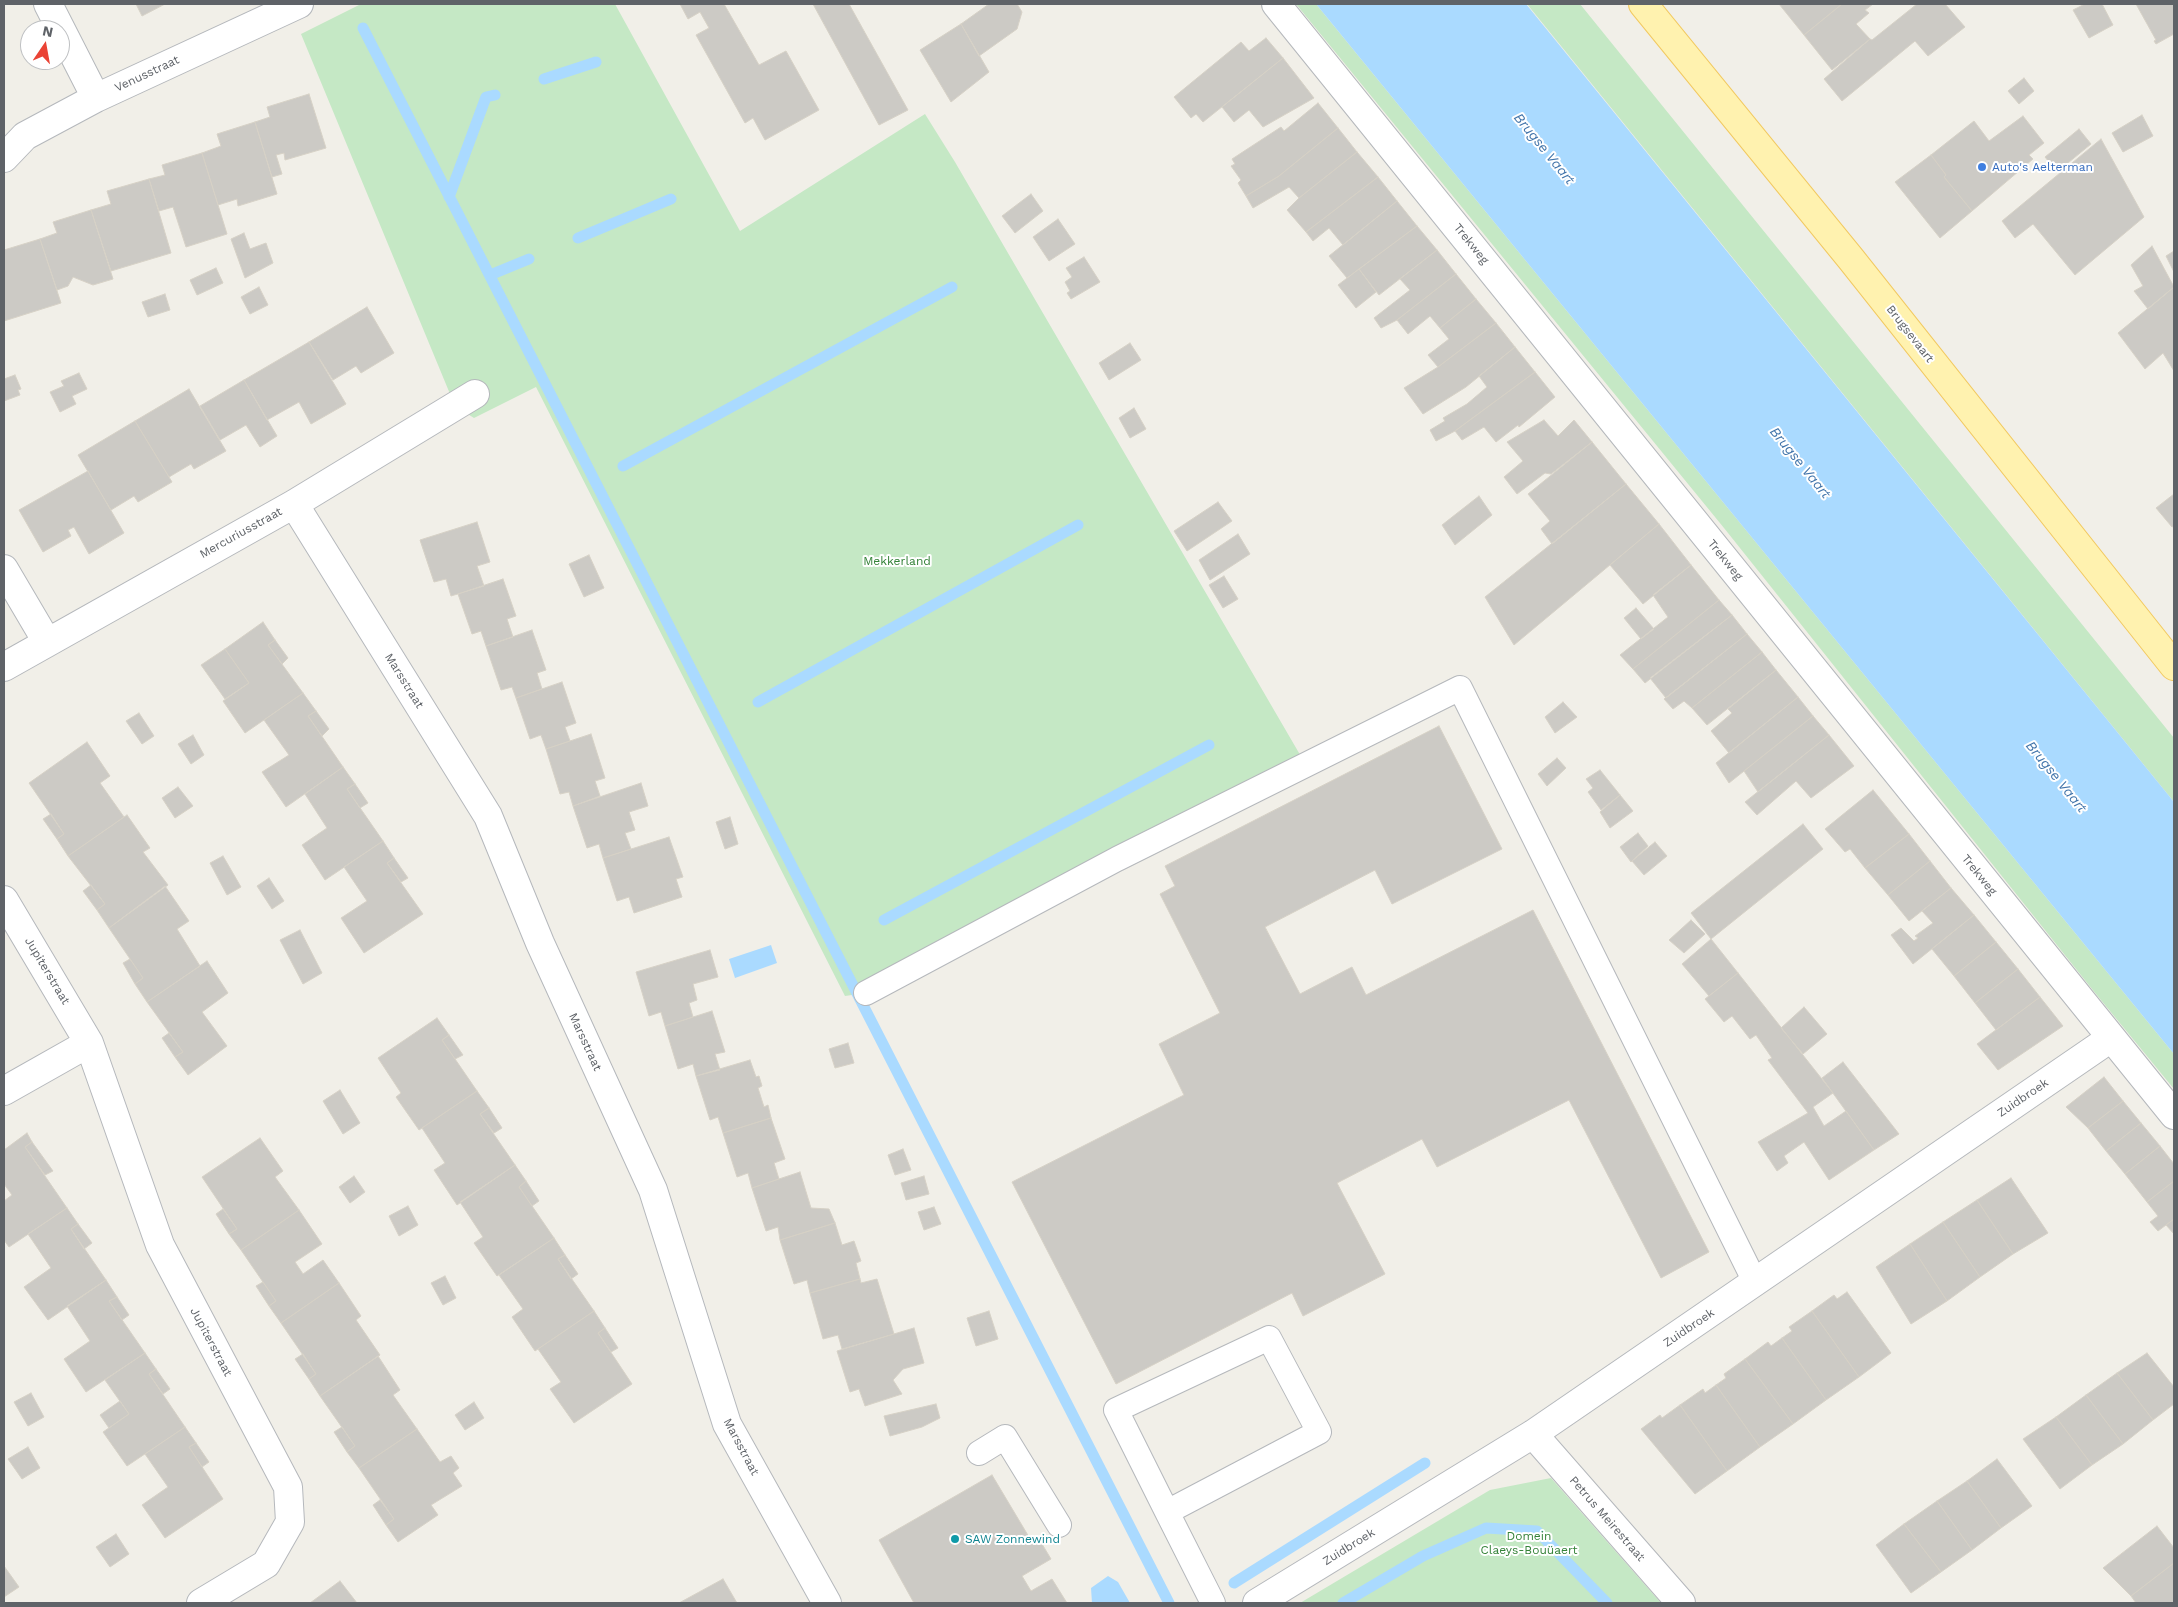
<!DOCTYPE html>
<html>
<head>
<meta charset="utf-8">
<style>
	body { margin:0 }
	#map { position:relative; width:2178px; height:1607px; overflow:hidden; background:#f1efe8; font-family:"Work Sans",sans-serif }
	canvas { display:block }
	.frame { position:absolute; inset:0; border:5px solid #5f6368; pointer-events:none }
	.north { position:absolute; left:20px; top:20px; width:50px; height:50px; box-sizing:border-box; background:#fff; border:1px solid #bfc1c3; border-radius:50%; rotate:12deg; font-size:14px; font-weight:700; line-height:20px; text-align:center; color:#5f6368 }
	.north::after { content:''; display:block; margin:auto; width:18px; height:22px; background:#ea4335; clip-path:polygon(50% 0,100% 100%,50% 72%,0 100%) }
</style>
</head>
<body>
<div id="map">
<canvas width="2178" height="1607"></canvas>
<div class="frame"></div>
<div class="north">N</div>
</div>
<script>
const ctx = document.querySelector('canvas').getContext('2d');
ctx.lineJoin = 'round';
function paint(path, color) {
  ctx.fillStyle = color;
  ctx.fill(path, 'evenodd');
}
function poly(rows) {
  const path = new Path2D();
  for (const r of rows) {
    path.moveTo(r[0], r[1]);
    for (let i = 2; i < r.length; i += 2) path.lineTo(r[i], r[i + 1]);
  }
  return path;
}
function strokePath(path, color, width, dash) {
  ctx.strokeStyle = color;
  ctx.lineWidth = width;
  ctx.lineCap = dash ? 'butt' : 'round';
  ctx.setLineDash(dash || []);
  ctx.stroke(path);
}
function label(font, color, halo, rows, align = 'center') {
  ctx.font = font + ' "Work Sans",sans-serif';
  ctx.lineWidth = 4;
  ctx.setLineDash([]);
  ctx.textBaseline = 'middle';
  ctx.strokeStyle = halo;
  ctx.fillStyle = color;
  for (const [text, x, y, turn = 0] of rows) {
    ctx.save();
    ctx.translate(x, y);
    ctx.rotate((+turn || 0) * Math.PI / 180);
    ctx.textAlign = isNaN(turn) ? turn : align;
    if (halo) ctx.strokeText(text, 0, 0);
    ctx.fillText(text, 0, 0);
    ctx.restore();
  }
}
const green = poly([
	[361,4,615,4,740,231,925,114,955,162,1306,765,866,993,845,996,536,387,474,418,455,406,301,34],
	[1296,4,1316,4,2174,1054,2174,1089,2096,994,1724,528],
	[1527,4,1580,4,2174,738,2174,802],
	[1551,1478,1661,1603,1300,1603,1490,1490]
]);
const water = poly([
	[1316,4,1526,4,2174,802,2174,1054],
	[771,945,777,963,735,978,729,959],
	[1108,1576,1118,1582,1130,1603,1092,1603,1091,1588]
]);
const stream = poly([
	[363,28,1169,1603],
	[544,79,596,62],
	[449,197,486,97,495,95],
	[578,238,671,199],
	[490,275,529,259],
	[623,466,952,287],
	[758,702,1078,525],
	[884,920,1209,745],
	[1234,1583,1425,1463],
	[1343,1603,1423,1556,1486,1528,1537,1531,1607,1603]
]);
const building = poly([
	[136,4,165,4,142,16,136,4],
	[680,4,724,4,759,65,786,51,819,110,765,140,753,118,745,123,696,35,709,28,700,12,688,19,680,4],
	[813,4,849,4,908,110,879,125,813,4],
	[989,4,1017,4,1022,12,1017,29,979,56,961,24,989,4],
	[1779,4,1842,4,1804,35,1779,4],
	[1842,4,1873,4,1865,10,1869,13,1856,24,1870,39,1832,70,1804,35,1842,4],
	[1917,4,1945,4,1965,27,1928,56,1915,41,1842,101,1824,79,1870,39,1872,40,1917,4],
	[2085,4,2102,4,2113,25,2089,38,2073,10,2085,4],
	[2136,4,2174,4,2174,34,2156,44,2154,41,2156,40,2136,4],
	[961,24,989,72,951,102,920,50,961,24],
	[1266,38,1283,58,1203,122,1196,114,1191,118,1174,97,1241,42,1249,51,1266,38],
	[1283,58,1314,98,1263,127,1249,110,1234,122,1222,107,1283,58],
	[2024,78,2034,91,2019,104,2008,91,2024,78],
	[309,94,326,148,285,160,284,153,276,155,282,174,272,177,255,122,270,117,267,107,309,94],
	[1318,103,1338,128,1279,176,1246,196,1238,183,1241,180,1231,166,1235,164,1232,159,1281,127,1284,131,1318,103],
	[2142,115,2153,136,2123,152,2112,133,2142,115],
	[2023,116,2044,143,2029,155,2033,159,1972,211,1944,177,1946,175,1931,155,1974,121,1989,141,2023,116],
	[255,122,277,194,238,206,237,199,218,205,202,153,221,146,217,134,255,122],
	[1338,128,1357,152,1299,198,1289,187,1253,208,1246,196,1279,176,1338,128],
	[2079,129,2091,144,2057,172,2045,157,2079,129],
	[2101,139,2144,217,2075,275,2033,224,2015,238,2002,221,2101,139],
	[1357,152,1378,177,1306,232,1287,210,1299,198,1357,152],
	[202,153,227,234,186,247,173,207,159,211,149,179,165,175,162,165,202,153],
	[1931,155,1946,175,1944,177,1972,211,1940,238,1895,182,1931,155],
	[1378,177,1397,201,1343,245,1329,228,1313,241,1306,232,1378,177],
	[149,179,171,253,111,271,91,210,111,204,107,191,149,179],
	[1031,194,1043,211,1015,233,1002,216,1031,194],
	[1397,201,1417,226,1347,278,1329,256,1397,201],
	[91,210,113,279,93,285,73,277,68,286,57,290,40,239,57,233,53,222,91,210],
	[1058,219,1075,244,1049,261,1033,237,1058,219],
	[1417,226,1437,250,1379,295,1359,269,1417,226],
	[244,233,250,249,266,243,273,263,245,278,231,239,244,233],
	[40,239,61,303,4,321,4,250,40,239],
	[2152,246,2174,287,2148,309,2134,291,2143,286,2131,265,2152,246],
	[1437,250,1456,274,1397,320,1381,328,1374,318,1410,290,1400,279,1437,250],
	[2174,251,2174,272,2166,256,2174,251],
	[1084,257,1100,282,1071,299,1067,293,1070,291,1065,282,1072,277,1066,268,1084,257],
	[216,268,223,283,197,295,190,280,216,268],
	[1359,269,1376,292,1356,308,1338,285,1359,269],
	[1456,274,1476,299,1440,328,1430,316,1408,334,1397,320,1456,274],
	[259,287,268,305,250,314,241,297,259,287],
	[2174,287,2174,371,2163,353,2145,369,2118,333,2174,287],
	[165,294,170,310,148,317,142,302,165,294],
	[1476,299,1496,323,1438,367,1428,355,1449,339,1440,328,1476,299],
	[367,307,394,353,361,373,356,366,333,380,309,342,367,307],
	[1496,323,1515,347,1466,387,1423,414,1404,388,1438,367,1496,323],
	[309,342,346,404,311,424,299,402,267,420,244,380,309,342],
	[1130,343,1141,360,1109,380,1099,363,1130,343],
	[1515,347,1535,372,1455,431,1436,441,1430,430,1445,421,1443,418,1467,404,1487,387,1479,376,1515,347],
	[1535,372,1555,397,1519,427,1518,425,1496,442,1484,427,1462,440,1455,431,1535,372],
	[79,373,87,389,72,396,76,404,60,412,50,392,64,386,61,381,79,373],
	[15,375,21,389,18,390,20,395,4,401,4,379,15,375],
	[244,380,277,436,260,447,246,425,220,440,200,406,244,380],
	[189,389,226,451,194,469,191,464,169,477,135,421,189,389],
	[1134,408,1146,429,1130,438,1119,418,1134,408],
	[1544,420,1558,436,1574,420,1592,442,1551,474,1545,473,1517,494,1504,477,1523,461,1507,442,1544,420],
	[135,421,172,482,138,502,134,496,111,510,78,455,135,421],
	[1592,442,1626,484,1552,544,1541,529,1550,521,1528,494,1592,442],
	[88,471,124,533,89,554,74,527,68,530,71,536,43,552,19,510,88,471],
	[1626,484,1659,524,1514,645,1485,597,1626,484],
	[2174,494,2174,526,2172,527,2156,508,2174,494],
	[1479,496,1492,515,1455,545,1442,525,1479,496],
	[1218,502,1232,521,1187,551,1174,531,1218,502],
	[477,522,490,562,477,566,484,586,451,596,446,579,434,582,420,540,477,522],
	[1659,524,1691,565,1643,604,1610,565,1659,524],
	[1238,534,1250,554,1210,580,1199,560,1238,534],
	[589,555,604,588,584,597,569,564,589,555],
	[1691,565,1719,600,1633,669,1620,655,1668,617,1653,595,1691,565],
	[1224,576,1238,599,1223,608,1209,585,1224,576],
	[503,579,516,616,507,619,513,637,486,646,481,631,472,634,458,594,503,579],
	[1719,600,1732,615,1645,683,1633,669,1719,600],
	[1636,608,1654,629,1641,639,1624,618,1636,608],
	[1732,615,1747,634,1666,698,1650,678,1732,615],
	[263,622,275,640,268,645,303,693,245,733,223,701,249,683,225,649,263,622],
	[532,630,546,670,537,673,542,689,516,698,512,687,501,690,486,646,532,630],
	[1747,634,1762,652,1692,708,1684,701,1673,709,1664,699,1747,634],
	[275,640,288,658,282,664,268,645,275,640],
	[225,649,249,683,225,699,201,665,225,649],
	[1762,652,1776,670,1707,725,1692,708,1762,652],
	[1776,670,1798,697,1729,753,1711,731,1732,713,1728,709,1776,670],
	[562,682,576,723,565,727,570,741,546,749,541,735,530,739,516,698,562,682],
	[303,693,316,711,308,716,343,767,286,807,262,772,289,755,264,720,303,693],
	[1798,697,1813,716,1729,783,1716,763,1798,697],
	[1563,702,1577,717,1555,733,1545,717,1563,702],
	[316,711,329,729,322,736,308,716,316,711],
	[139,713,154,736,142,744,126,721,139,713],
	[1813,716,1829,735,1758,792,1744,771,1813,716],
	[1439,726,1502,849,1392,904,1375,870,1265,927,1300,994,1352,967,1366,995,1533,910,1709,1252,1661,1278,1569,1100,1437,1167,1422,1139,1337,1183,1385,1274,1303,1316,1292,1293,1116,1384,1012,1182,1184,1095,1159,1044,1220,1013,1160,894,1175,886,1165,866,1439,726],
	[591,734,605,778,595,781,600,796,573,806,569,792,560,794,546,749,591,734],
	[193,735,204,755,191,764,178,744,193,735],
	[1829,735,1854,766,1811,798,1796,781,1757,815,1745,802,1829,735],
	[87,742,110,776,100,783,124,817,68,856,57,839,64,834,29,783,87,742],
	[1557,758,1566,768,1547,786,1538,774,1557,758],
	[343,767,355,784,347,789,383,841,325,880,302,845,327,828,305,794,343,767],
	[1600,770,1620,795,1601,810,1588,792,1593,788,1586,779,1600,770],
	[641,783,648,806,629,812,635,830,625,833,631,849,603,858,599,844,587,848,573,806,641,783],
	[355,784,368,803,360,808,347,789,355,784],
	[178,787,193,806,175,818,162,798,178,787],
	[1873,790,1909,834,1865,868,1850,849,1845,852,1825,829,1873,790],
	[1620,795,1633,811,1610,828,1600,812,1620,795],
	[51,814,64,834,57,839,43,819,51,814],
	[127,815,150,848,143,852,168,885,109,928,97,910,105,904,68,856,127,815],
	[730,817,738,844,725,849,716,822,730,817],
	[1803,824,1823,849,1711,939,1691,913,1803,824],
	[1638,833,1648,846,1631,862,1620,847,1638,833],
	[1909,834,1930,861,1888,895,1865,868,1909,834],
	[669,837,683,877,676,879,682,897,634,913,629,897,617,901,603,858,669,837],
	[383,841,394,858,387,863,423,914,364,953,341,918,367,901,344,867,383,841],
	[1655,842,1667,856,1644,875,1632,861,1655,842],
	[223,856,241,887,227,895,210,863,223,856],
	[394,858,408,878,401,882,387,863,394,858],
	[1930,861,1951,888,1909,921,1888,895,1930,861],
	[269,878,284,901,272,909,257,886,269,878],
	[91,885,105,904,97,910,83,891,91,885],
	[165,886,189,921,177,929,200,966,147,1002,135,984,143,978,109,928,165,886],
	[1951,888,1974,915,1913,964,1891,935,1901,928,1914,941,1918,938,1915,936,1933,923,1922,911,1951,888],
	[1974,915,1996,942,1954,976,1932,949,1974,915],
	[1691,920,1705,934,1684,953,1669,940,1691,920],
	[300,930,322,973,303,984,280,940,300,930],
	[1711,939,1738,973,1709,996,1682,964,1711,939],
	[1996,942,2018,969,1975,1003,1954,976,1996,942],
	[710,950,718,977,693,984,697,1000,689,1003,693,1017,665,1026,661,1012,649,1016,636,972,710,950],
	[130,959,143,978,135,984,123,963,130,959],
	[207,961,228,993,202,1012,227,1046,188,1075,175,1057,183,1052,147,1002,207,961],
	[2018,969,2040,997,1996,1030,1975,1003,2018,969],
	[1738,973,1833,1093,1813,1107,1824,1126,1846,1111,1874,1150,1829,1180,1804,1142,1784,1156,1788,1163,1777,1171,1758,1142,1808,1113,1768,1060,1772,1058,1756,1035,1750,1039,1732,1016,1724,1022,1705,999,1738,973],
	[2040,997,2063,1026,1998,1070,1977,1044,2040,997],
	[1804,1007,1827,1034,1803,1054,1781,1028,1804,1007],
	[712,1011,725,1052,715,1054,720,1070,696,1076,693,1064,678,1069,665,1026,712,1011],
	[437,1018,449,1035,442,1040,477,1091,419,1130,396,1097,401,1093,378,1058,437,1018],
	[169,1033,183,1052,175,1057,162,1038,169,1033],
	[449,1035,463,1055,455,1059,442,1040,449,1035],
	[848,1043,854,1063,835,1068,829,1049,848,1043],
	[750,1060,756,1077,759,1076,762,1086,758,1088,764,1107,768,1105,771,1118,723,1133,718,1117,710,1120,696,1076,750,1060],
	[1843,1062,1899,1134,1874,1150,1822,1078,1843,1062],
	[2104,1077,2123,1101,2088,1128,2066,1107,2104,1077],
	[340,1090,360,1123,343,1134,323,1101,340,1090],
	[477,1091,489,1108,480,1114,515,1165,457,1205,434,1170,445,1163,422,1128,477,1091],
	[2123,1101,2141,1123,2106,1151,2088,1128,2123,1101],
	[489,1108,502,1128,494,1133,480,1114,489,1108],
	[771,1118,785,1159,774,1163,779,1179,752,1188,748,1173,737,1177,723,1133,771,1118],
	[2141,1123,2160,1146,2125,1174,2106,1151,2141,1123],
	[27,1133,32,1142,25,1147,67,1208,9,1247,4,1240,4,1201,12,1195,4,1184,4,1150,27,1133],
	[260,1138,283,1171,275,1177,299,1210,241,1250,229,1234,237,1229,202,1177,260,1138],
	[32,1142,53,1171,45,1175,25,1147,32,1142],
	[2160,1146,2174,1164,2174,1181,2147,1202,2125,1174,2160,1146],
	[903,1149,911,1170,895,1175,888,1155,903,1149],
	[515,1165,526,1181,519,1187,554,1238,497,1276,474,1243,483,1237,460,1202,515,1165],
	[800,1172,811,1208,829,1209,835,1223,780,1240,778,1227,766,1231,752,1188,800,1172],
	[354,1176,365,1192,350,1203,339,1187,354,1176],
	[924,1176,929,1194,906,1200,901,1183,924,1176],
	[2011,1178,2048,1233,2013,1254,1977,1200,2011,1178],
	[526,1181,539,1201,532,1206,519,1187,526,1181],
	[2174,1181,2174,1219,2158,1231,2150,1222,2158,1216,2147,1202,2174,1181],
	[1977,1200,2013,1254,1980,1277,1943,1222,1977,1200],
	[408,1206,418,1225,399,1236,389,1216,408,1206],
	[934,1207,941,1224,924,1230,918,1212,934,1207],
	[67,1208,78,1224,71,1229,106,1280,48,1320,24,1287,51,1268,28,1234,67,1208],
	[223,1209,237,1229,229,1234,216,1214,223,1209],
	[299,1210,322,1244,295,1262,303,1274,323,1260,339,1283,281,1323,269,1306,276,1301,241,1250,299,1210],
	[2174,1219,2174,1234,2166,1225,2174,1219],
	[1943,1222,1980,1277,1947,1301,1910,1244,1943,1222],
	[835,1223,842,1245,854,1241,861,1261,856,1263,860,1279,810,1293,807,1280,794,1284,780,1240,835,1223],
	[78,1224,92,1243,84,1249,71,1229,78,1224],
	[554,1238,565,1255,558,1259,594,1311,535,1351,512,1317,523,1309,499,1275,554,1238],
	[1910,1244,1947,1301,1911,1324,1876,1267,1910,1244],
	[565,1255,578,1274,571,1279,558,1259,565,1255],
	[445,1276,456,1298,443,1305,431,1283,445,1276],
	[860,1279,861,1283,877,1279,894,1334,842,1349,838,1335,823,1339,810,1293,860,1279],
	[106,1280,117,1297,109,1301,145,1353,86,1392,64,1359,90,1341,67,1306,106,1280],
	[263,1282,276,1301,269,1306,256,1286,263,1282],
	[339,1283,361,1316,356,1320,380,1355,320,1396,309,1379,316,1374,281,1323,339,1283],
	[1847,1292,1891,1353,1859,1377,1812,1311,1834,1295,1837,1299,1847,1292],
	[117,1297,129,1315,122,1320,109,1301,117,1297],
	[594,1311,605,1328,598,1333,632,1384,574,1423,550,1389,561,1382,538,1349,594,1311],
	[989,1311,998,1339,976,1346,967,1318,989,1311],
	[1812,1311,1859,1377,1826,1400,1782,1338,1792,1331,1789,1327,1812,1311],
	[605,1328,618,1348,611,1352,598,1333,605,1328],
	[914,1328,924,1363,903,1369,893,1380,902,1394,865,1406,859,1389,850,1392,837,1351,914,1328],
	[1782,1338,1826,1400,1793,1424,1745,1359,1768,1342,1771,1346,1782,1338],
	[145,1353,156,1369,149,1374,185,1427,127,1466,103,1432,129,1414,105,1380,145,1353],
	[2147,1353,2174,1387,2174,1404,2153,1420,2117,1373,2147,1353],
	[303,1354,316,1374,309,1379,295,1359,303,1354],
	[378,1356,400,1390,393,1395,417,1429,359,1468,347,1452,355,1446,320,1396,378,1356],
	[1745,1359,1793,1424,1760,1447,1716,1385,1726,1378,1724,1374,1745,1359],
	[156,1369,170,1389,163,1394,149,1374,156,1369],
	[2117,1373,2153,1420,2123,1444,2086,1395,2117,1373],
	[1716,1385,1760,1447,1727,1471,1680,1405,1703,1389,1705,1393,1716,1385],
	[31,1393,44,1417,28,1426,14,1402,31,1393],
	[2086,1395,2123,1444,2092,1465,2056,1417,2086,1395],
	[120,1401,129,1414,109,1428,100,1415,120,1401],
	[474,1402,484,1418,465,1430,455,1415,474,1402],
	[936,1404,940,1418,922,1427,890,1436,884,1416,936,1404],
	[1680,1405,1727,1471,1695,1494,1641,1429,1660,1415,1662,1418,1680,1405],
	[2056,1417,2092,1465,2060,1489,2023,1439,2056,1417],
	[185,1427,196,1443,189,1447,223,1499,165,1538,142,1505,168,1487,145,1454,185,1427],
	[342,1427,355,1446,347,1452,334,1432,342,1427],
	[417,1429,440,1462,451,1456,459,1468,453,1473,462,1486,431,1505,438,1515,398,1542,386,1525,394,1519,359,1468,417,1429],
	[196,1443,209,1462,202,1467,189,1447,196,1443],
	[28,1447,40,1468,22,1479,8,1459,28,1447],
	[1997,1459,2032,1506,2001,1528,1967,1481,1997,1459],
	[992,1475,1032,1542,1039,1539,1051,1559,1022,1576,1031,1591,1052,1579,1067,1603,914,1603,879,1540,992,1475],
	[1967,1481,2001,1528,1972,1550,1937,1501,1967,1481],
	[380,1500,394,1519,386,1525,373,1505,380,1500],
	[1937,1501,1972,1550,1941,1572,1904,1524,1937,1501],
	[1904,1524,1941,1572,1911,1593,1876,1545,1904,1524],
	[2157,1526,2174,1548,2174,1563,2131,1596,2103,1568,2157,1526],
	[116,1534,129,1554,110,1567,96,1547,116,1534],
	[2174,1563,2174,1603,2136,1603,2131,1596,2174,1563],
	[4,1566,19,1587,4,1597,4,1566],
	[723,1579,737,1603,679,1603,723,1579],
	[340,1581,357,1603,309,1603,310,1603,340,1581]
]);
const service = poly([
	[866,993,1117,859,1460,688,1755,1282],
	[979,1453,1005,1437,1059,1525],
	[1167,1512,1319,1432,1269,1338,1116,1410,1167,1512,1213,1603]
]);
const minor = poly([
	[48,4,96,98],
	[1276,4,2174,1115],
	[4,158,25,136,96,98,299,4],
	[294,504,488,816,540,943,653,1190,727,1424,827,1603],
	[4,569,47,642],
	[4,667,294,504,475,394],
	[4,900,89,1043,160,1245,288,1487,290,1522,266,1564,201,1603],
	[4,1091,89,1043],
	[1533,1434,1681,1603],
	[1257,1603,1533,1434,2111,1038]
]);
const primary = poly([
	[1643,4,1851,259,2174,666]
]);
const markers = [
	[1982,167,5,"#3f7fe0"],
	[955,1539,5,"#0f9aa8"]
];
const streetNames = [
	["Venusstraat",147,74,-25],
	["Trekweg",1471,244,51],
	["Brugsevaart",1910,334,52],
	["Mercuriusstraat",241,533,-29],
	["Trekweg",1725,560,51],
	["Marsstraat",404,681,58],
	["Trekweg",1979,875,51],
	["Jupiterstraat",47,971,59],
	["Marsstraat",585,1042,65],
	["Zuidbroek",2023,1098,-34],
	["Zuidbroek",1689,1328,-34],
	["Jupiterstraat",211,1342,62],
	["Marsstraat",741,1447,62],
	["Petrus Meirestraat",1607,1519,49],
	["Zuidbroek",1349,1547,-32]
];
const shopNames = [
	["Auto's Aelterman",1992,167]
];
const parkNames = [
	["Mekkerland",897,561],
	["Domein",1529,1536],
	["Claeys-Bouüaert",1529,1550]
];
const cultureNames = [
	["SAW Zonnewind",965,1539]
];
const waterNames = [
	["Brugse Vaart",1544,149,51],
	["Brugse Vaart",1800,463,51],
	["Brugse Vaart",2056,777,51]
];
paint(green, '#c5e8c5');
paint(water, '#aadaff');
strokePath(stream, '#aadaff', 11);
paint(building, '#cccac5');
strokePath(building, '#d6d1c6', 1);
strokePath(service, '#b5b8bc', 26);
strokePath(minor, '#b5b8bc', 30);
strokePath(primary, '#f2c960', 30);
strokePath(service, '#fff', 24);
strokePath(minor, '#fff', 28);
strokePath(primary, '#fff2af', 28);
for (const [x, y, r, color] of markers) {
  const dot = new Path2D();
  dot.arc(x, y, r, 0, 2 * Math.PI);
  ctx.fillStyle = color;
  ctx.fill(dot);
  strokePath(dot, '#fff', 2);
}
label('12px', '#5f6368', '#fff', streetNames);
label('12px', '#366cbe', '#fff', shopNames, 'left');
label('12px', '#348238', '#fff', parkNames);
label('12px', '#0d838f', '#fff', cultureNames, 'left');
label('italic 14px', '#4174aa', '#fff', waterNames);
</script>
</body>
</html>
